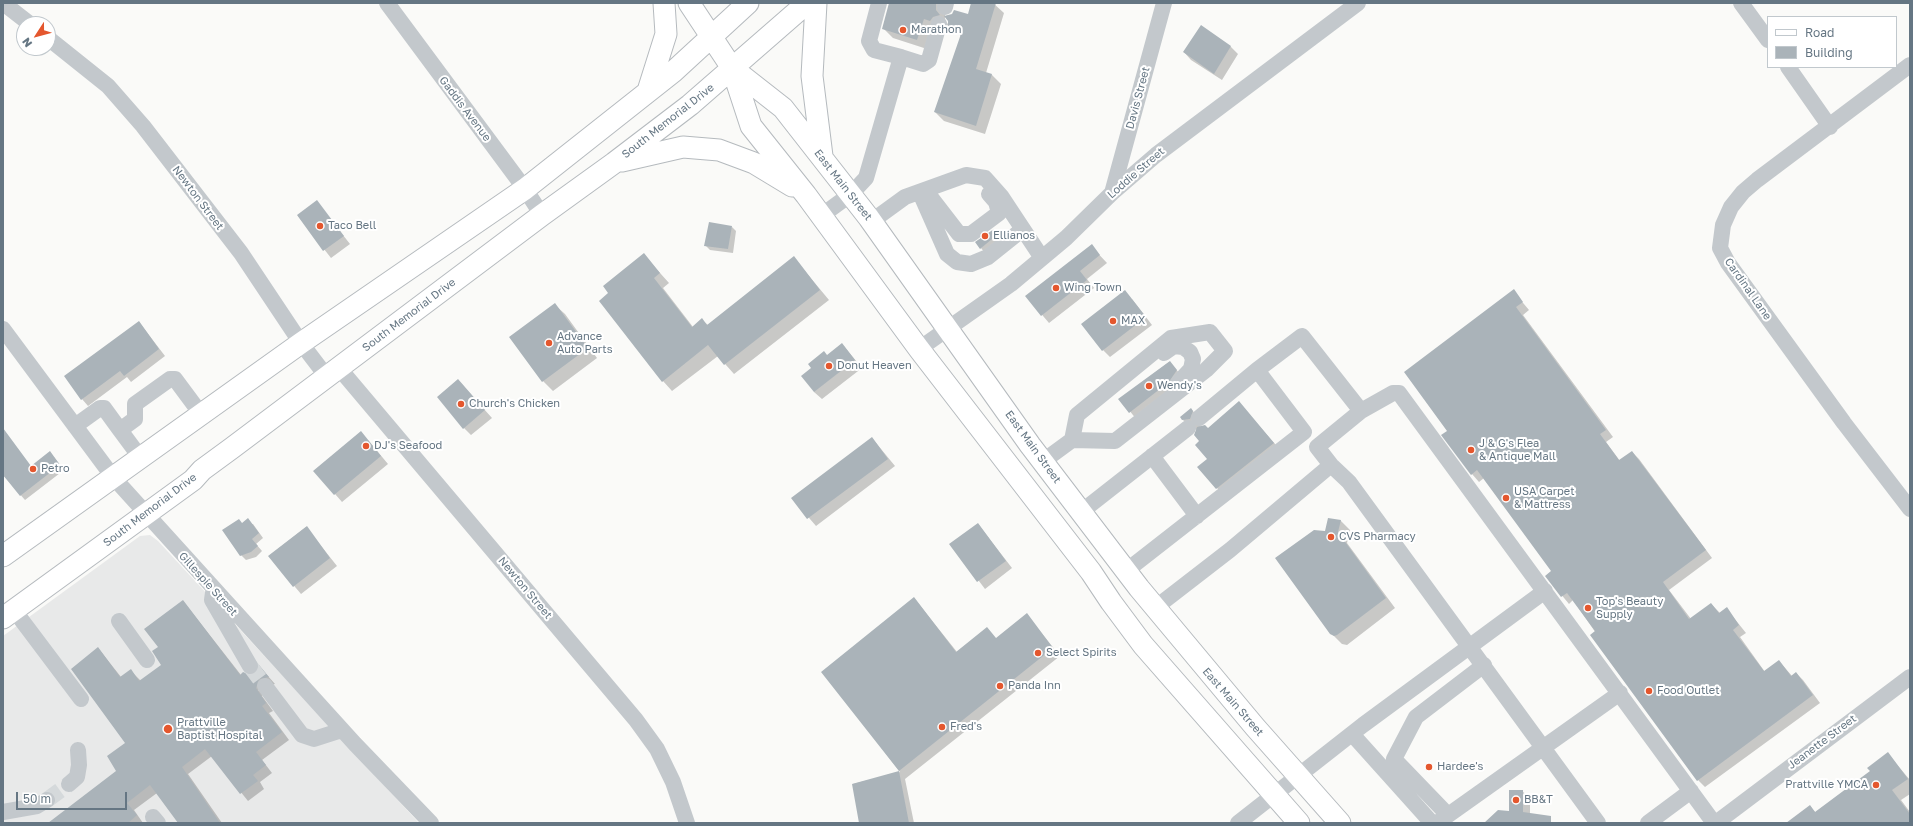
<!DOCTYPE html>
<html>
<head>
<meta charset="utf-8">
<style>
	body { margin:0 }
	#map { position:relative; width:1913px; height:826px; overflow:hidden; background:#fafaf8; font-family:"Golos Text",sans-serif }
	canvas { display:block }
	.frame { position:absolute; inset:0; border:4px solid #657683; pointer-events:none }
	.legend { position:absolute; left:1767px; top:16px; width:130px; height:52px; box-sizing:border-box; background:#fff; border:1px solid #c1c8cd; margin:0; padding:5px 7px; list-style:none; font-size:12px; color:#657683 }
	.legend li { display:flex; align-items:center; gap:8px; height:20px }
	.legend b { width:20px; border:1px solid #c1c8cd }
	.north { position:absolute; left:16px; top:16px; width:40px; height:40px; box-sizing:border-box; background:#fff; border:1px solid #c1c8cd; border-radius:50%; rotate:234deg; font-size:11px; font-weight:700; line-height:16px; text-align:center; color:#657683 }
	.north::after { content:''; display:block; margin:auto; width:14px; height:18px; background:#e4572e; clip-path:polygon(50% 0,100% 100%,50% 72%,0 100%) }
	.scale { position:absolute; left:16px; top:792px; width:111px; height:18px; box-sizing:border-box; border:2px solid #657683; border-top:0; padding-left:5px; font-size:12px; line-height:14px; white-space:nowrap; color:#657683; -webkit-text-stroke:3px #fff; paint-order:stroke }
</style>
</head>
<body>
<div id="map">
<canvas width="1913" height="826"></canvas>
<div class="frame"></div>
<ul class="legend">
<li><b style="height:5px;background:#fff"></b>Road</li>
<li><b style="height:11px;background:#aab3b9"></b>Building</li>
</ul>
<div class="north">N</div>
<div class="scale">50 m</div>
</div>
<script>
const ctx = document.querySelector('canvas').getContext('2d');
ctx.lineJoin = 'round';
function paint(path, color) {
  ctx.fillStyle = color;
  ctx.fill(path, 'evenodd');
}
function poly(rows) {
  const path = new Path2D();
  for (const r of rows) {
    path.moveTo(r[0], r[1]);
    for (let i = 2; i < r.length; i += 2) path.lineTo(r[i], r[i + 1]);
  }
  return path;
}
function strokePath(path, color, width, dash) {
  ctx.strokeStyle = color;
  ctx.lineWidth = width;
  ctx.lineCap = dash ? 'butt' : 'round';
  ctx.setLineDash(dash || []);
  ctx.stroke(path);
}
function label(font, color, halo, rows, align = 'center') {
  ctx.font = font + ' "Golos Text",sans-serif';
  ctx.lineWidth = 4;
  ctx.setLineDash([]);
  ctx.textBaseline = 'middle';
  ctx.strokeStyle = halo;
  ctx.fillStyle = color;
  for (const [text, x, y, turn = 0] of rows) {
    ctx.save();
    ctx.translate(x, y);
    ctx.rotate((+turn || 0) * Math.PI / 180);
    ctx.textAlign = isNaN(turn) ? turn : align;
    if (halo) ctx.strokeText(text, 0, 0);
    ctx.fillText(text, 0, 0);
    ctx.restore();
  }
}
const built = poly([
	[150,535,158,541,419,823,3,823,3,636,140,536]
]);
const shadow = poly([
	[890,3,940,3,939,9,945,15,945,21,949,25,942,27,927,49,893,38,883,28],
	[972,3,993,3,1004,13,986,73,992,75,1001,84,985,134,944,121,935,112,961,36,949,26,969,16],
	[1201,27,1231,47,1238,54,1222,80,1191,60,1184,52],
	[317,202,350,244,331,258,298,216],
	[732,227,736,231,733,253,710,250,706,246],
	[994,230,1002,239,985,253,981,248],
	[1091,246,1107,263,1087,279,1094,288,1049,323,1027,297],
	[644,255,669,283,663,288,693,327,702,320,708,325,794,258,829,300,734,374,718,356,672,391,663,381,610,293],
	[1513,291,1529,310,1523,315,1613,437,1606,442,1620,461,1632,452,1639,459,1712,558,1669,590,1691,619,1711,604,1720,613,1726,608,1746,633,1740,637,1765,672,1779,661,1792,676,1796,673,1803,680,1820,703,1705,787,1698,780,1573,600,1569,604,1546,576,1552,571,1484,478,1479,482,1472,474,1448,431],
	[1132,299,1152,325,1110,357,1103,350],
	[555,305,565,314,597,358,553,391,543,381,511,338],
	[139,322,165,356,131,382,127,377,88,406,82,399],
	[842,344,862,368,822,399,814,392,813,368],
	[1169,362,1184,378,1137,420,1120,399],
	[458,380,492,418,471,435,464,428],
	[1239,403,1283,453,1227,498,1217,488,1198,429,1193,430,1183,420,1191,409,1202,421,1200,428,1208,429],
	[8,437,31,467,54,457,64,470,25,500,3,475,3,441],
	[872,438,895,466,816,526,792,498],
	[368,440,388,464,342,502,315,471],
	[1340,520,1350,530,1347,543,1395,608,1347,645,1342,644,1332,634,1326,532],
	[243,524,253,524,263,538,256,544,262,551,256,557,246,560,241,555],
	[978,524,1012,568,985,589,951,544],
	[306,527,337,566,301,594,269,556],
	[914,598,957,652,997,639,1027,615,1060,656,905,779,914,823,860,823,853,784,900,772,823,672],
	[183,601,241,675,255,675,260,667,275,684,266,686,262,696,273,711,269,713,289,740,262,760,272,773,260,782,264,789,248,801,212,756,188,774,222,823,180,823,157,793,134,810,143,823,50,823,118,772,127,743,98,648,121,677,131,671,141,681,163,665,159,647],
	[1888,754,1910,780,1910,794,1901,800,1910,812,1910,823,1787,823,1810,806,1816,813,1871,772],
	[1522,791,1530,798,1530,814,1540,823,1486,823,1510,812]
]);
const building = poly([
	[889,3,931,3,936,4,936,10,940,15,933,17,930,21,924,19,917,40,882,29],
	[971,3,996,3,976,69,992,74,976,126,934,112,962,31,948,27,948,21,944,16,952,14,954,10,968,14],
	[1201,25,1231,46,1214,74,1183,52],
	[317,200,344,236,323,251,297,215],
	[709,222,732,226,728,249,704,246],
	[994,229,998,234,980,249,975,242],
	[1092,244,1100,255,1080,271,1087,280,1041,316,1025,296],
	[644,253,660,273,654,278,692,327,702,318,707,325,794,256,820,290,724,365,708,345,662,382,599,301,608,293,603,286],
	[1514,289,1523,302,1516,307,1606,430,1600,434,1619,460,1632,451,1706,550,1663,582,1689,619,1711,603,1719,613,1727,607,1739,625,1733,630,1764,671,1779,660,1791,676,1796,672,1813,695,1697,781,1590,635,1595,631,1567,593,1561,597,1545,576,1551,571,1477,470,1471,475,1441,435,1447,431,1404,372],
	[1125,290,1146,317,1102,351,1081,324],
	[555,303,588,348,542,382,509,337],
	[139,321,159,349,124,376,120,371,81,400,64,376],
	[842,343,855,360,814,392,801,376,811,368,808,364,824,351,827,355],
	[1170,361,1177,370,1169,382,1129,413,1118,399],
	[458,379,485,410,463,429,437,397],
	[1239,401,1274,443,1216,489,1197,467,1207,459,1195,445,1199,441,1194,435,1197,427,1205,425,1208,428],
	[1191,408,1193,411,1190,419,1182,420,1180,417],
	[3,428,31,466,50,451,60,465,20,496,3,475],
	[361,431,381,456,334,495,313,471],
	[872,437,888,459,807,519,791,498],
	[248,518,259,533,252,539,258,546,251,552,240,556,222,530,239,519,242,523],
	[1328,518,1341,520,1338,532,1386,598,1337,635,1334,636,1330,634,1275,558,1314,530,1325,531],
	[978,523,1006,561,977,582,949,544],
	[307,526,330,558,293,587,268,556],
	[914,597,956,652,987,627,996,638,1027,613,1053,648,899,771,821,672],
	[183,600,240,675,243,672,250,675,254,674,258,670,259,665,269,677,259,679,256,688,266,703,262,706,282,732,256,752,266,765,253,775,258,781,240,794,205,749,182,767,220,823,178,823,150,785,127,803,137,815,128,823,48,823,116,771,107,756,125,743,71,669,98,647,120,677,131,669,139,681,161,665,152,651,158,647,144,629],
	[1888,752,1908,779,1892,790,1910,814,1910,823,1786,823,1810,805,1815,812,1870,771,1867,768],
	[899,771,909,823,859,823,852,784],
	[1509,790,1523,790,1523,812,1551,816,1551,823,1484,823,1498,810,1509,811]
]);
const minorTunnel = poly([
	[250,666,265,686],
	[47,800,69,784]
]);
const minor = poly([
	[3,3,30,24],
	[387,3,525,189,542,215],
	[1741,3,1768,40],
	[945,7,946,3],
	[48,38,108,86,143,126,241,253,301,343,327,377],
	[901,57,923,64,929,60,939,24],
	[1910,65,1757,180,1743,192,1731,207,1723,225,1720,248,1728,263,1844,423,1910,509],
	[1788,67,1830,127],
	[925,190,959,234,971,234,999,213,996,202,989,194],
	[1112,193,1164,3],
	[921,195,947,254,957,262,971,264,988,257,1023,229],
	[821,216,851,194,866,178,901,57,874,50,869,41,879,3],
	[872,221,905,197,966,175,985,178,1001,196,1042,258],
	[3,329,113,477,355,744,431,823],
	[919,349,1011,284,1066,238,1112,193,1156,155,1358,3],
	[1164,353,1174,346,1183,347,1190,352,1193,359,1191,369,1178,383],
	[339,368,636,720,657,749,673,782,687,823],
	[1199,418,1257,370],
	[75,426,100,408,104,408,120,430,135,419,135,404,170,379,175,379,201,414],
	[120,430,140,457],
	[1152,456,1197,516],
	[1042,462,1072,440,1115,441,1206,370,1225,351,1210,332,1171,338,1077,415,1072,440],
	[1081,512,1188,428],
	[1126,571,1304,432,1257,370,1302,336,1361,411],
	[213,593,212,600,250,666],
	[1155,608,1230,550,1331,465],
	[14,610,81,699],
	[119,621,147,660],
	[265,686,302,735,314,739,342,730],
	[1352,734,1432,823],
	[69,784,77,777,79,765,78,750],
	[3,812,37,806,47,800],
	[1448,815,1394,759,1416,717,1484,665],
	[153,817,158,823],
	[1238,823,1363,725,1545,591],
	[1437,823,1620,693],
	[1598,823,1349,482,1331,465,1317,447,1361,411,1393,393,1399,393,1714,823],
	[1648,823,1691,791],
	[1716,823,1910,677]
]);
const major = poly([
	[689,3,732,68,751,126,806,195,919,349,1091,572,1111,602,1143,645,1299,823],
	[816,3,812,76,822,156],
	[732,68,783,108,869,218,1030,445,1139,588,1255,727,1340,823],
	[648,91,666,34,664,3],
	[622,161,683,147,719,150,754,163,792,186],
	[3,556,301,343,525,189,673,72,748,3],
	[3,618,193,480,202,470,232,448,542,215,614,163,690,105,807,3]
]);
const markers = [
	[903,30,4,"#e4572e"],
	[320,226,4,"#e4572e"],
	[985,236,4,"#e4572e"],
	[1056,288,4,"#e4572e"],
	[1113,321,4,"#e4572e"],
	[549,343,4,"#e4572e"],
	[829,366,4,"#e4572e"],
	[1149,386,4,"#e4572e"],
	[461,404,4,"#e4572e"],
	[366,446,4,"#e4572e"],
	[1471,450,4,"#e4572e"],
	[33,469,4,"#e4572e"],
	[1506,498,4,"#e4572e"],
	[1331,537,4,"#e4572e"],
	[1588,608,4,"#e4572e"],
	[1038,653,4,"#e4572e"],
	[1000,686,4,"#e4572e"],
	[1649,691,4,"#e4572e"],
	[942,727,4,"#e4572e"],
	[168,729,5,"#e4572e"],
	[1429,767,4,"#e4572e"],
	[1876,785,4,"#e4572e"],
	[1516,800,4,"#e4572e"]
];
const poiNames = [
	["Marathon",911,30],
	["Taco Bell",328,226],
	["Ellianos",993,236],
	["Wing Town",1064,288],
	["MAX",1121,321],
	["Advance",557,337],
	["Auto Parts",557,350],
	["Donut Heaven",837,366],
	["Wendy's",1157,386],
	["Church's Chicken",469,404],
	["J & G's Flea",1479,444],
	["& Antique Mall",1479,457],
	["DJ's Seafood",374,446],
	["Petro",41,469],
	["USA Carpet",1514,492],
	["& Mattress",1514,505],
	["CVS Pharmacy",1339,537],
	["Top's Beauty",1596,602],
	["Supply",1596,615],
	["Select Spirits",1046,653],
	["Panda Inn",1008,686],
	["Food Outlet",1657,691],
	["Prattville",177,723],
	["Baptist Hospital",177,736],
	["Fred's",950,727],
	["Hardee's",1437,767],
	["Prattville YMCA",1868,785,"right"],
	["BB&T",1524,800]
];
const streetNames = [
	["Davis Street",1138,98,-75],
	["Gaddis Avenue",465,109,53],
	["South Memorial Drive",668,121,-38],
	["Loddie Street",1136,173,-41],
	["East Main Street",843,185,52],
	["Newton Street",198,198,53],
	["Cardinal Lane",1748,289,55],
	["South Memorial Drive",409,315,-37],
	["East Main Street",1033,447,54],
	["South Memorial Drive",150,510,-37],
	["Gillespie Street",208,584,48],
	["Newton Street",525,588,50],
	["East Main Street",1233,702,49],
	["Jeanette Street",1822,742,-37]
];
paint(built, '#e8e9e9');
paint(shadow, '#0003');
paint(building, '#aab3b9');
strokePath(minorTunnel, '#d5d9db', 16, [16, 8]);
strokePath(major, '#b5babe', 23);
strokePath(minor, '#c3c8cc', 16);
strokePath(major, '#fff', 21);
for (const [x, y, r, color] of markers) {
  const dot = new Path2D();
  dot.arc(x, y, r, 0, 2 * Math.PI);
  ctx.fillStyle = color;
  ctx.fill(dot);
  strokePath(dot, '#fff', 1.5);
}
label('11px', '#657683', '#fff', poiNames, 'left');
label('11px', '#657683', '#fff', streetNames);
</script>
</body>
</html>
